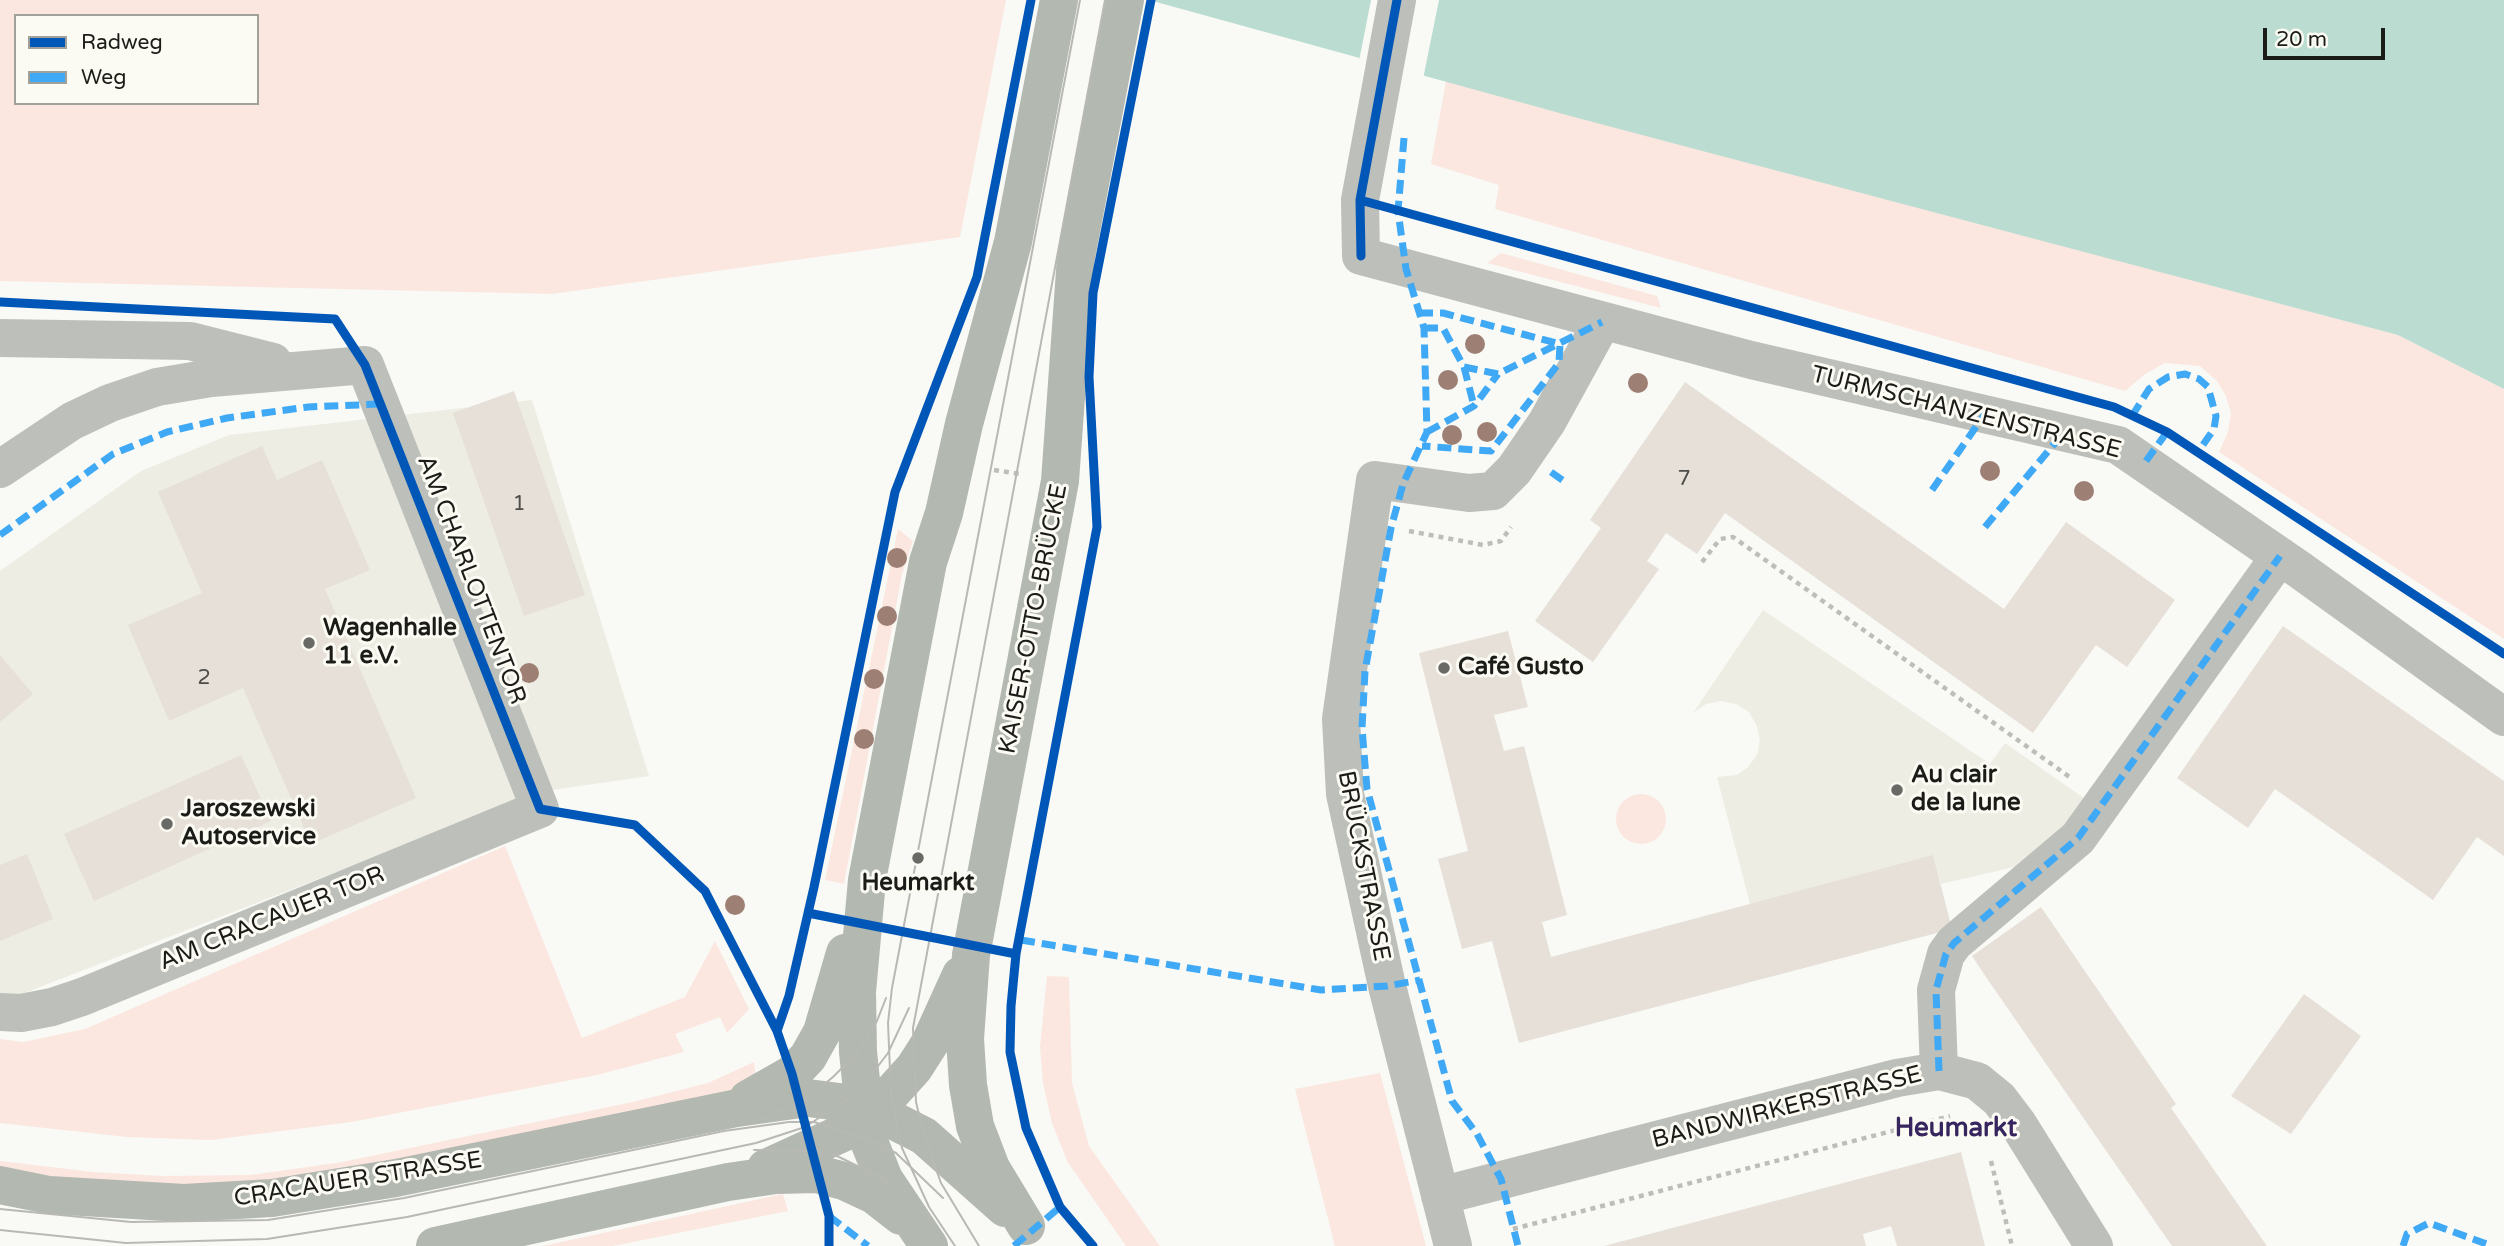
<!DOCTYPE html>
<html>
<head>
<meta charset="utf-8">
<style>
	body { margin:0 }
	#map { position:relative; width:2504px; height:1246px; overflow:hidden; background:#f9f9f5; font-family:"Varela Round",sans-serif }
	canvas { display:block }
	.legend { position:absolute; left:14px; top:14px; width:245px; height:91px; box-sizing:border-box; background:#fbfbf3; border:2px solid #a1a19b; margin:0; padding:9px 12px; list-style:none; font-size:21px; color:#1b1b18 }
	.legend li { display:flex; align-items:center; gap:14px; height:35px }
	.legend b { width:35px; border:2px solid #a1a19b }
	.scale { position:absolute; left:2263px; top:28px; width:122px; height:32px; box-sizing:border-box; border:4px solid #1b1b18; border-top:0; padding-left:9px; font-size:21px; line-height:24px; white-space:nowrap; color:#1b1b18; -webkit-text-stroke:5px #fbfbf3; paint-order:stroke }
</style>
</head>
<body>
<div id="map">
<canvas width="2504" height="1246"></canvas>
<ul class="legend">
<li><b style="height:9px;background:#0057b8"></b>Radweg</li>
<li><b style="height:9px;background:#3fa9f5"></b>Weg</li>
</ul>
<div class="scale">20 m</div>
</div>
<script>
const ctx = document.querySelector('canvas').getContext('2d');
ctx.lineJoin = 'round';
function paint(path, color) {
  ctx.fillStyle = color;
  ctx.fill(path, 'evenodd');
}
function poly(rows) {
  const path = new Path2D();
  for (const r of rows) {
    if (r.length === 3) {
      path.moveTo(r[0] + r[2], r[1]);
      path.arc(r[0], r[1], r[2], 0, 2 * Math.PI);
      continue;
    }
    path.moveTo(r[0], r[1]);
    for (let i = 2; i < r.length; i += 2) path.lineTo(r[i], r[i + 1]);
  }
  return path;
}
function strokePath(path, color, width, dash) {
  ctx.strokeStyle = color;
  ctx.lineWidth = width;
  ctx.lineCap = dash ? 'butt' : 'round';
  ctx.setLineDash(dash || []);
  ctx.stroke(path);
}
function label(font, color, halo, rows, align = 'center') {
  ctx.font = font + ' "Varela Round",sans-serif';
  ctx.lineWidth = 6;
  ctx.setLineDash([]);
  ctx.textBaseline = 'middle';
  ctx.strokeStyle = halo;
  ctx.fillStyle = color;
  for (const [text, x, y, turn = 0] of rows) {
    ctx.save();
    ctx.translate(x, y);
    ctx.rotate((+turn || 0) * Math.PI / 180);
    ctx.textAlign = isNaN(turn) ? turn : align;
    if (halo) ctx.strokeText(text, 0, 0);
    ctx.fillText(text, 0, 0);
    ctx.restore();
  }
}
const built = poly([
	[532,400,649,776,545,791,9,999,0,995,0,571,141,471,229,435],
	[1763,610,1990,764,2005,743,2091,803,2035,862,1941,884,1933,856,1847,879,1865,952,1769,977,1717,777,1737,775,1748,767,1757,755,1760,741,1757,726,1749,712,1736,704,1721,701,1706,704,1693,713]
]);
const green = poly([
	[0,0,1006,0,960,237,552,294,0,281],
	[16,16,257,16,257,103,16,103],
	[1446,81,2398,335,2504,389,2504,639,2219,452,2228,432,2231,413,2226,396,2217,381,2200,366,2165,363,2145,374,2125,391,1495,209,1499,185,1431,164],
	[1501,253,1657,296,1661,308,1487,263],
	[898,529,913,541,902,574,844,884,825,880],
	[1641,819,25],
	[505,846,582,1038,685,997,715,941,749,1009,727,1033,720,1017,675,1034,684,1052,597,1075,351,1122,211,1140,127,1137,0,1123,0,1039,23,1042,85,1029],
	[1047,976,1069,977,1072,1083,1089,1146,1160,1246,1126,1246,1067,1161,1052,1123,1043,1083,1040,1047],
	[754,1062,756,1079,712,1099,249,1191,0,1176,0,1161,93,1172,162,1176,251,1175,342,1162,633,1102,708,1083],
	[1380,1073,1426,1246,1335,1246,1295,1089],
	[783,1194,788,1211,613,1246,543,1246]
]);
const water = poly([
	[1149,0,2504,0,2504,389,2398,335,1574,117]
]);
const pier = poly([
	[1371,0,1439,0,1423,79,1359,61]
]);
const building = poly([
	[1685,382,2004,609,2066,522,2175,600,2127,667,2096,645,2033,733,1725,513,1697,554,1666,533,1647,561,1659,569,1593,662,1535,621,1601,528,1590,520],
	[514,391,585,595,524,616,453,413],
	[262,446,277,480,322,460,370,570,325,589,416,798,311,844,243,688,169,721,128,625,202,593,158,492],
	[2283,626,2504,781,2504,856,2477,837,2433,900,2275,789,2248,828,2177,778],
	[1508,631,1528,707,1494,715,1504,751,1524,746,1567,915,1542,922,1551,957,1933,855,1952,929,1519,1043,1492,941,1462,949,1438,859,1468,851,1419,653],
	[0,655,33,694,0,722],
	[241,755,271,821,94,901,64,834],
	[27,854,53,919,0,941,0,865],
	[2041,907,2176,1104,2171,1108,2267,1246,2172,1246,1988,980,1972,956],
	[2304,994,2361,1036,2291,1134,2231,1096],
	[1961,1152,1985,1246,1897,1246,1891,1226,1863,1234,1866,1246,1604,1246]
]);
const path = poly([
	[1400,211,1931,357],
	[994,470,1020,474],
	[1409,531,1483,545,1501,541,1511,527],
	[2359,559,2504,654],
	[1702,562,1720,539,1733,537,2071,778],
	[1991,1161,2012,1246],
	[1513,1229,1950,1116]
]);
const minor = poly([
	[1397,0,1360,200,1361,256,1751,360,2118,445,2300,570,2504,717],
	[0,338,190,341,273,362],
	[0,469,72,421,110,403,157,387,211,378,365,365,540,809,82,997,52,1007,21,1013,0,1012],
	[1939,1071,1936,990,1946,954,1954,943,2078,838,2280,556],
	[1440,1196,1897,1078,1939,1071,1977,1081,1999,1099,2018,1124,2094,1246],
	[1453,1246,1387,986,1345,794,1341,719,1375,480,1469,493,1493,491,1514,470,1547,422,1602,322]
]);
const major = poly([
	[748,1099,792,1074,808,1057,822,1032,845,953],
	[766,1168,847,1131,876,1110,914,1068,930,1043,961,975],
	[0,1185,49,1195,184,1203,272,1198,396,1178,737,1108,808,1098,863,1105,924,1136,1005,1208],
	[1026,1226,991,1168,975,1126,968,1085,965,1039,971,955,1060,481,1076,257,1125,0],
	[435,1246,728,1182,776,1175,817,1174,844,1181,874,1195,901,1216],
	[929,1246,884,1179,868,1139,865,1119,858,1052,857,992,867,880,928,562,944,513,964,424,1013,242,1059,0]
]);
const tram = poly([
	[763,1119,808,1098,833,1077,858,1052,877,1021,886,998],
	[754,1150,811,1151,837,1156,884,1179,929,1219],
	[0,1209,131,1222,268,1220,404,1198,724,1131,789,1122,814,1122,868,1139,896,1153,943,1198],
	[0,1230,126,1243,267,1239,407,1217,756,1143,805,1127,845,1101,869,1078,888,1053,909,1008],
	[955,1246,929,1207,902,1148,891,1095,888,1023,892,988,1080,0],
	[979,1246,941,1183,924,1136,916,1102,913,1028,1105,0]
]);
const quiet = poly([
	[1404,138,1398,211,1406,269,1424,328,1427,432,1403,484,1391,528,1365,671,1362,728,1365,765,1367,789,1452,1101,1477,1134,1501,1179,1518,1246],
	[1419,313,1443,313,1560,344,1559,363,1491,451,1422,446],
	[1424,328,1443,328,1464,367,1498,374,1602,322],
	[1464,367,1474,406],
	[2132,416,2149,389,2168,377,2185,374,2199,379,2208,387,2216,416,2214,429,2198,452],
	[1427,432,1474,406,1498,374],
	[2146,461,2167,432],
	[1551,472,1568,484],
	[1932,490,1985,414],
	[1985,527,2064,432],
	[0,535,113,454,167,432,227,418,308,407,381,404],
	[1021,940,1321,990,1387,986,1420,980],
	[1939,1071,1936,990,1946,954,1954,943,2078,838,2280,556],
	[829,1216,868,1246],
	[1014,1246,1060,1207],
	[2403,1246,2407,1234,2429,1223,2492,1246]
]);
const cycleway = poly([
	[1360,200,2114,407,2167,432,2504,654],
	[1361,256,1360,200,1397,0],
	[0,302,335,319,365,365,540,809,635,825,705,891,777,1031,792,1074,829,1216,829,1246],
	[808,913,1016,954],
	[777,1031,789,996,814,887,895,492,977,277,1031,0],
	[1093,1246,1060,1207,1026,1128,1010,1052,1011,1006,1016,954,1097,527,1089,377,1093,293,1151,0]
]);
const trees = [
	[1475,344],
	[1448,380],
	[1638,383],
	[1487,432],
	[1452,435],
	[1990,471],
	[2084,491],
	[897,558],
	[887,616],
	[529,673],
	[874,679],
	[864,739],
	[735,905]
];
const markers = [
	[309,643,7,"#696965"],
	[1444,668,7,"#696965"],
	[1897,790,7,"#696965"],
	[167,824,7,"#696965"],
	[918,858,7,"#696965"]
];
const numberNames = [
	["7",1684,479],
	["1",519,504],
	["2",204,678]
];
const streetNames = [
	["TURMSCHANZENSTRASSE",1966,413,14],
	["AM CHARLOTTENTOR",471,580,69],
	["KAISER-OTTO-BRÜCKE",1034,619,-79],
	["BRÜCKSTRASSE",1363,866,79],
	["AM CRACAUER TOR",272,919,-22],
	["BANDWIRKERSTRASSE",1787,1108,-14],
	["CRACAUER STRASSE",358,1180,-9]
];
const poiNames = [
	["Wagenhalle",323,629],
	["11 e.V.",323,657],
	["Café Gusto",1458,668],
	["Au clair",1911,776],
	["de la lune",1911,804],
	["Jaroszewski",181,810],
	["Autoservice",181,838],
	["Heumarkt",918,884,"center"]
];
const neighbourhoodNames = [
	["Heumarkt",1956,1129]
];
paint(built, '#edede4');
paint(green, '#fbe7e0');
paint(water, '#badcd1');
paint(pier, '#f9f9f5');
paint(building, '#e6e0d8');
strokePath(path, '#bdbebb', 4.5, [5, 5]);
strokePath(minor, '#bcbfba', 38);
strokePath(major, '#b3b8b1', 38);
strokePath(tram, '#b8b9b5', 2);
strokePath(quiet, '#3fa9f5', 7, [14, 7]);
strokePath(cycleway, '#0057b8', 9);
ctx.fillStyle = '#9d7f74';
for (const [x, y] of trees) {
  ctx.beginPath();
  ctx.arc(x, y, 10, 0, 2 * Math.PI);
  ctx.fill();
}
for (const [x, y, r, color] of markers) {
  const dot = new Path2D();
  dot.arc(x, y, r, 0, 2 * Math.PI);
  ctx.fillStyle = color;
  ctx.fill(dot);
  strokePath(dot, '#fbfbf3', 2.5);
}
label('21px', '#4e4c48', null, numberNames);
label('24px', '#1b1b18', '#fbfbf3', streetNames);
label('bold 24px', '#1b1b18', '#fbfbf3', poiNames, 'left');
label('bold 26px', '#36255f', '#fbfbf3', neighbourhoodNames);
</script>
</body>
</html>
